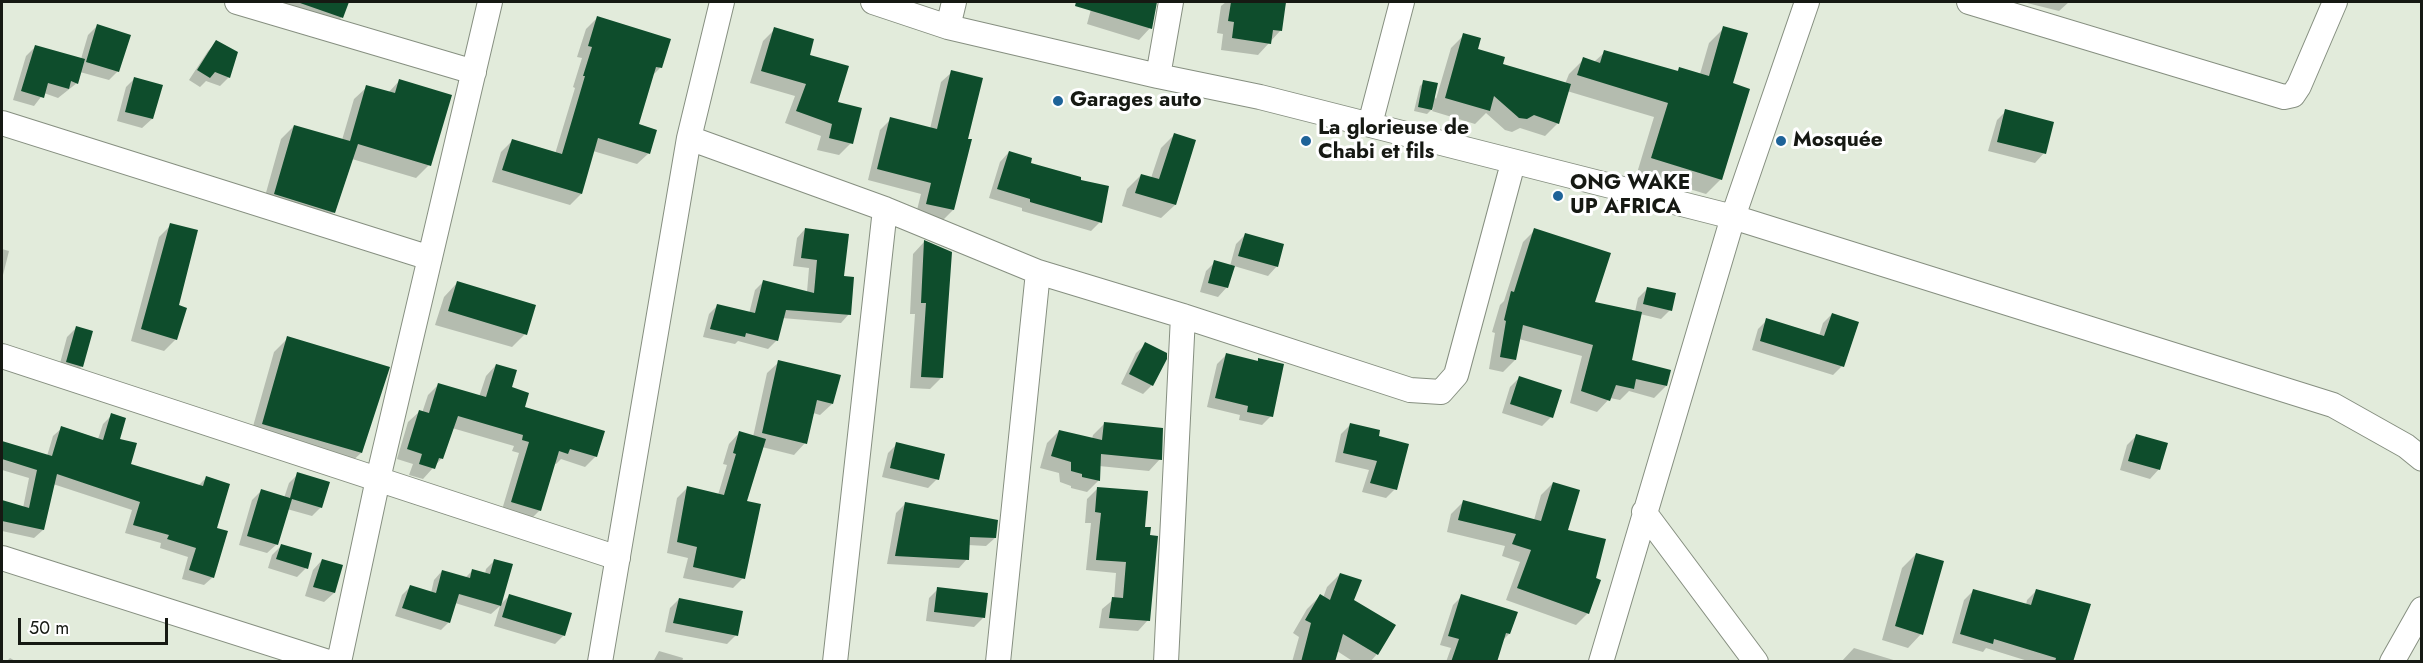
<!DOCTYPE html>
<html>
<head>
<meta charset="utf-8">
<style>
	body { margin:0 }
	#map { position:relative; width:2423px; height:663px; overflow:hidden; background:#e2ebdb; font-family:Jost,sans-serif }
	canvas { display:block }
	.frame { position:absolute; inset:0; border:3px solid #161913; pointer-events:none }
	.scale { position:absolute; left:18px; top:618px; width:150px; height:27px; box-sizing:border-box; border:3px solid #161913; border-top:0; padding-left:8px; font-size:18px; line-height:21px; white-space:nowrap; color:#161913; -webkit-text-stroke:4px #fff; paint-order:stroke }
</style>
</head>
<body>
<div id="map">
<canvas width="2423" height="663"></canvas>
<div class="frame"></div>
<div class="scale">50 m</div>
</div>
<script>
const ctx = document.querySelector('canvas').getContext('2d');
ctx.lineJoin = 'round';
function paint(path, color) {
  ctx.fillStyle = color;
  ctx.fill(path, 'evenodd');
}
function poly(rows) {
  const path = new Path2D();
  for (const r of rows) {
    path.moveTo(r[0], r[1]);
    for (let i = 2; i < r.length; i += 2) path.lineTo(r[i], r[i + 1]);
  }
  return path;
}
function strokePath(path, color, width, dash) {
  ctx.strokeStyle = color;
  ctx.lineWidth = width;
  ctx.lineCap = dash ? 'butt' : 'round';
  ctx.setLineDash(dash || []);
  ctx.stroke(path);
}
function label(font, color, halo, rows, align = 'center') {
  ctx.font = font + ' Jost,sans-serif';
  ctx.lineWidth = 6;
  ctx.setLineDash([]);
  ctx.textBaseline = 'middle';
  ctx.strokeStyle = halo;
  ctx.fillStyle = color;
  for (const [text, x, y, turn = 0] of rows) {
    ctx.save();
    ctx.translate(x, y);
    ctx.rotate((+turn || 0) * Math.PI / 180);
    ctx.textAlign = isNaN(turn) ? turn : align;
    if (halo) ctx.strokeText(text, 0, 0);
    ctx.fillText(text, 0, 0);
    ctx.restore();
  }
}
const shadow = poly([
	[272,2,347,2,341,18,328,31],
	[1093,2,1155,2,1150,28,1139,40,1087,24],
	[1226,2,1286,2,1280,31,1258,55,1221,50,1223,34,1217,33,1221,6],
	[2023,2,2069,2,2059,11],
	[597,18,660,68,652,76,637,125,649,153,637,164,593,151,581,194,570,205,492,182,501,152,513,140,555,154,575,88,573,87,582,58,577,57,586,29],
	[97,26,118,71,109,80,80,72,77,83,58,98,44,93,34,106,13,100,26,56,35,47,81,59,88,35],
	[1724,28,1732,84,1721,179,1706,194,1637,173,1654,117,1567,91,1558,123,1545,136,1520,128,1512,132,1505,130,1486,113,1475,124,1432,111,1434,107,1427,114,1414,111,1420,86,1424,82,1436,99,1451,48,1464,35,1476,50,1501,65,1565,84,1569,74,1584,59,1594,62,1605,52,1676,72,1680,68,1700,74,1709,43],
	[775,29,808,56,836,103,851,143,839,155,817,150,821,136,785,123,795,96,750,83,763,41],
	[217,42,229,77,220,86,206,81,200,87,189,80,208,51],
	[952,72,966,140,970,141,953,210,942,221,916,214,921,194,868,180,880,130,891,119,930,129,941,82],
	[135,78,161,86,152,119,142,128,117,121,126,87],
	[400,80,429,165,416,178,352,159,334,212,321,225,262,207,281,139,294,126,342,140,354,99,367,87,388,93],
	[2006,111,2044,153,2035,163,1988,151,1997,120],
	[1174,135,1175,205,1161,218,1122,206,1127,189,1141,175,1151,178,1161,148],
	[1009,152,1029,164,1100,222,1091,231,1022,211,1022,208,989,198,1000,162],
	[171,225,177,306,176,339,164,351,131,341,159,237],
	[805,229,842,278,849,314,841,323,782,318,777,340,768,349,738,341,735,344,703,337,709,314,717,306,749,314,755,290,764,281,807,292,809,268,793,266,797,238],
	[1535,230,1593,304,1635,312,1638,298,1647,289,1670,310,1661,319,1640,314,1631,361,1666,386,1654,398,1629,391,1620,400,1610,398,1597,412,1570,403,1582,356,1519,339,1515,360,1503,372,1489,369,1495,333,1492,332,1500,305,1504,301,1523,242],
	[1245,235,1277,266,1268,276,1234,266,1227,287,1218,297,1200,292,1206,271,1215,262,1230,266,1236,244],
	[924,242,942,377,930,389,910,388,915,314,910,314,913,254],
	[2,249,9,251,2,279],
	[457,283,525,334,512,347,435,325,444,297],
	[1832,314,1842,366,1833,375,1752,350,1758,329,1767,320,1819,336,1823,323],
	[76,328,82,366,73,375,58,371,67,337],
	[288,338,361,453,347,466,250,437,274,352],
	[1146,344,1152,385,1143,394,1121,384,1136,353],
	[1226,355,1256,362,1259,359,1271,416,1262,425,1239,420,1240,415,1207,407,1217,364],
	[779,362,832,404,820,415,813,413,805,443,794,455,762,447,746,502,743,578,733,588,683,578,688,558,667,553,677,498,688,487,718,495,727,465,723,464,729,444,739,433,753,437,767,373],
	[496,365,523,408,596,456,585,467,561,459,556,464,554,463,540,510,529,521,501,513,519,453,512,451,514,446,452,428,441,459,423,479,409,475,413,464,397,459,408,422,419,412,422,413,428,395,438,385,479,397,486,376],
	[1519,378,1551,417,1542,426,1502,413,1510,387],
	[112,415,129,465,198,486,206,478,215,529,213,577,204,585,182,579,188,557,160,548,161,543,125,533,132,510,53,484,43,530,34,538,2,531,2,502,23,508,29,478,2,470,2,442,47,456,53,436,62,428,98,439,103,424],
	[1104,424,1160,459,1149,471,1099,466,1099,480,1087,492,1071,488,1071,486,1060,482,1059,473,1040,468,1047,443,1059,431,1092,439,1093,435],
	[1350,425,1377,437,1395,489,1386,498,1362,492,1369,470,1335,462,1341,434],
	[2136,436,2159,469,2150,479,2120,470,2127,445],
	[897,444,937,479,928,488,882,477,888,453],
	[298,474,321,507,312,516,287,509,277,544,267,553,239,545,252,500,261,491,284,498,289,483],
	[1553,483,1588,613,1576,625,1506,600,1520,562,1502,556,1505,546,1447,532,1451,514,1463,502,1534,520,1541,495],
	[1098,488,1143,528,1148,620,1138,631,1099,628,1102,609,1114,599,1116,573,1086,570,1091,523,1085,523,1087,499],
	[905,504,995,538,986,546,968,545,967,559,959,568,887,564,896,513],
	[281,546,306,568,297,577,268,568,272,555],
	[1916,554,1921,634,1908,648,1882,640,1902,568],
	[322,560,341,566,334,593,324,602,305,596,313,570],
	[494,561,500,605,509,596,564,635,555,644,494,626,500,606,491,614,455,603,449,622,441,630,395,616,402,595,410,587,431,593,434,580,442,571,465,578,473,570,485,574,486,569],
	[1340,574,1377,654,1370,662,1354,662,1337,651,1334,662,1292,662,1299,637,1293,633,1307,609,1320,596,1323,598,1327,587],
	[938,589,983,618,974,627,926,621,929,598],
	[1973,591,2026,605,2027,600,2036,591,2071,662,2031,662,1986,648,1983,652,1952,643,1964,600],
	[1462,596,1509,634,1502,641,1496,662,1446,662,1451,648,1440,645,1453,605],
	[679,599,736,635,727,644,665,632,670,608],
	[1854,648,1900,662,1841,662],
	[659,651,683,658,682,662,653,662],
	[10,658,17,662,6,662]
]);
const building = poly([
	[300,2,349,2,343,18,300,3],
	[1076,2,1157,2,1152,29,1075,6],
	[1231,2,1286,2,1282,31,1273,30,1271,44,1232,38,1234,22,1228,21],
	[597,16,671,39,662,68,656,67,639,124,657,130,650,154,598,138,582,194,502,170,512,139,562,154,585,76,583,76,592,47,588,46],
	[97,24,131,35,119,72,86,62],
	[1723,26,1748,33,1733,83,1750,89,1722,180,1651,158,1668,103,1577,75,1583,57,1600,63,1604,50,1678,71,1679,67,1709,76],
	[774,27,814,39,810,55,849,66,838,102,862,108,853,144,829,138,832,124,796,111,806,84,761,71],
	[1463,33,1481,38,1478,49,1505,57,1503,64,1571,84,1559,124,1534,115,1527,119,1519,118,1494,96,1490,111,1445,98],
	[216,40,238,52,230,78,215,72,210,78,197,70],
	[35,45,85,59,78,84,71,81,69,89,48,83,44,98,21,91],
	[951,70,983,78,968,139,972,139,954,210,926,204,931,183,877,169,890,117,937,129],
	[134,77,163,85,153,119,125,112],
	[399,79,452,95,431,166,358,144,335,213,274,194,294,125,350,141,366,85,395,93],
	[1423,80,1438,83,1432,110,1418,107],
	[2005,109,2054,122,2046,154,1997,142],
	[1174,133,1196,140,1176,205,1135,193,1141,174,1159,179],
	[1009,151,1032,158,1031,163,1081,177,1081,180,1109,186,1102,223,1030,202,1030,199,997,189],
	[170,223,198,230,179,305,187,308,177,340,141,329],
	[805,228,849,234,844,276,854,277,851,315,786,310,778,341,746,333,745,337,710,329,717,304,755,313,763,280,814,293,817,260,801,258],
	[1534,228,1611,253,1595,302,1642,312,1632,360,1671,370,1667,386,1636,379,1634,389,1616,385,1610,401,1581,391,1593,345,1523,325,1516,360,1500,357,1506,321,1504,320,1511,291,1514,292],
	[1245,233,1284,244,1278,267,1238,256],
	[924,240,952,252,943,378,921,377,926,303,921,303],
	[1214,260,1235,266,1228,288,1208,283],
	[457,281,536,305,527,335,448,311],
	[1647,287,1676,293,1672,311,1643,304],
	[1832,313,1859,322,1844,367,1760,341,1766,318,1824,336],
	[76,326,93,331,83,367,66,362],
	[287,336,390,367,362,453,262,424],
	[1145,342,1167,353,1167,359,1153,386,1129,374],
	[1226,353,1258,361,1258,358,1284,364,1273,417,1247,412,1248,406,1215,398],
	[778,360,841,375,833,404,817,400,807,444,762,433],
	[496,364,517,370,512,387,529,393,525,407,605,431,597,457,570,449,568,454,559,451,541,511,511,502,529,442,522,440,523,435,458,416,443,459,439,458,435,469,419,464,422,454,407,449,419,410,429,413,438,383,486,397],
	[1519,376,1562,390,1553,418,1510,404],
	[111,413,126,418,120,439,137,443,131,464,203,486,206,476,230,484,217,528,228,531,214,578,189,570,196,548,167,539,169,535,133,525,140,502,57,474,44,530,2,521,2,500,29,508,37,470,2,459,2,441,52,456,61,426,103,440],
	[1104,422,1163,428,1162,460,1101,454,1100,481,1082,477,1082,474,1071,471,1071,462,1051,456,1059,430,1102,440],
	[1350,423,1380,430,1379,436,1409,444,1397,490,1370,483,1377,461,1343,453],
	[739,431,766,439,747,501,761,504,745,579,693,567,697,547,677,542,687,486,724,495,736,454,733,453],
	[2136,434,2168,443,2160,470,2128,461],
	[896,442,945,454,939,480,890,468],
	[297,472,330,482,322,508,292,499,278,545,247,536,261,489,290,498],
	[1553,482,1580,490,1568,530,1606,539,1596,578,1601,580,1589,614,1517,588,1531,550,1512,544,1516,534,1458,520,1463,500,1541,521],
	[1097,487,1148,491,1145,527,1151,527,1150,535,1158,536,1150,621,1109,618,1112,597,1123,598,1126,562,1096,560,1101,513,1095,512],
	[905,502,998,520,996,538,970,537,969,560,895,556],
	[281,544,312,553,308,569,276,559],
	[1916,553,1944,561,1923,635,1895,626],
	[322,559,343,565,335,593,313,587],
	[494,559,513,564,501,606,459,594,450,623,402,608,410,585,436,593,442,570,470,578,472,569,490,574],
	[1340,573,1362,580,1354,600,1396,625,1378,655,1343,634,1335,662,1301,662,1311,623,1305,620,1320,594,1330,600],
	[937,587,988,593,985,618,934,612],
	[1973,589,2031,605,2036,589,2091,604,2073,662,2055,662,2056,658,1994,639,1993,644,1960,634],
	[509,594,572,613,565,636,502,617],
	[1461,594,1518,612,1510,634,1506,633,1497,662,1451,662,1459,639,1448,636],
	[679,598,743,611,738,636,673,623]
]);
const street = poly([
	[237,2,474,72],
	[873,2,948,27,1158,76,1260,97,1733,217,2333,405,2406,446,2422,459],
	[1969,2,2284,97,2293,95,2299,86,2335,2],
	[948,27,954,2],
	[1158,76,1171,2],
	[2,123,430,258],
	[1370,124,1402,2],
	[689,138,885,209,1038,272,1183,316,1410,390,1441,392,1456,375,1513,163],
	[2,356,618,558],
	[1644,512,1756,662],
	[2,558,328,662],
	[339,662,378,479,490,2],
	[600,662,689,138,722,2],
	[835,662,885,209],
	[998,662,1038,272],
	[1166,662,1183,316],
	[1601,662,1733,217,1807,2],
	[2392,662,2422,609]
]);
const markers = [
	[1058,101,6,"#1e6398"],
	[1306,141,6,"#1e6398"],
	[1781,141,6,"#1e6398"],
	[1558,196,6,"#1e6398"]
];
const poiNames = [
	["Garages auto",1070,101],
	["La glorieuse de",1318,129],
	["Chabi et fils",1318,153],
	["Mosquée",1793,141],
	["ONG WAKE",1570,184],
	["UP AFRICA",1570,208]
];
paint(shadow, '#0003');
paint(building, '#0e4d2c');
strokePath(street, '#868f80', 26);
strokePath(street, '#fff', 24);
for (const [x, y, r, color] of markers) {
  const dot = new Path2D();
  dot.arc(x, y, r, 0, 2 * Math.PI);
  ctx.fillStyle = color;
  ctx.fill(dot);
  strokePath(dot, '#fff', 2);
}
label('bold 21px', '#161913', '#fff', poiNames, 'left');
</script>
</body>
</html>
